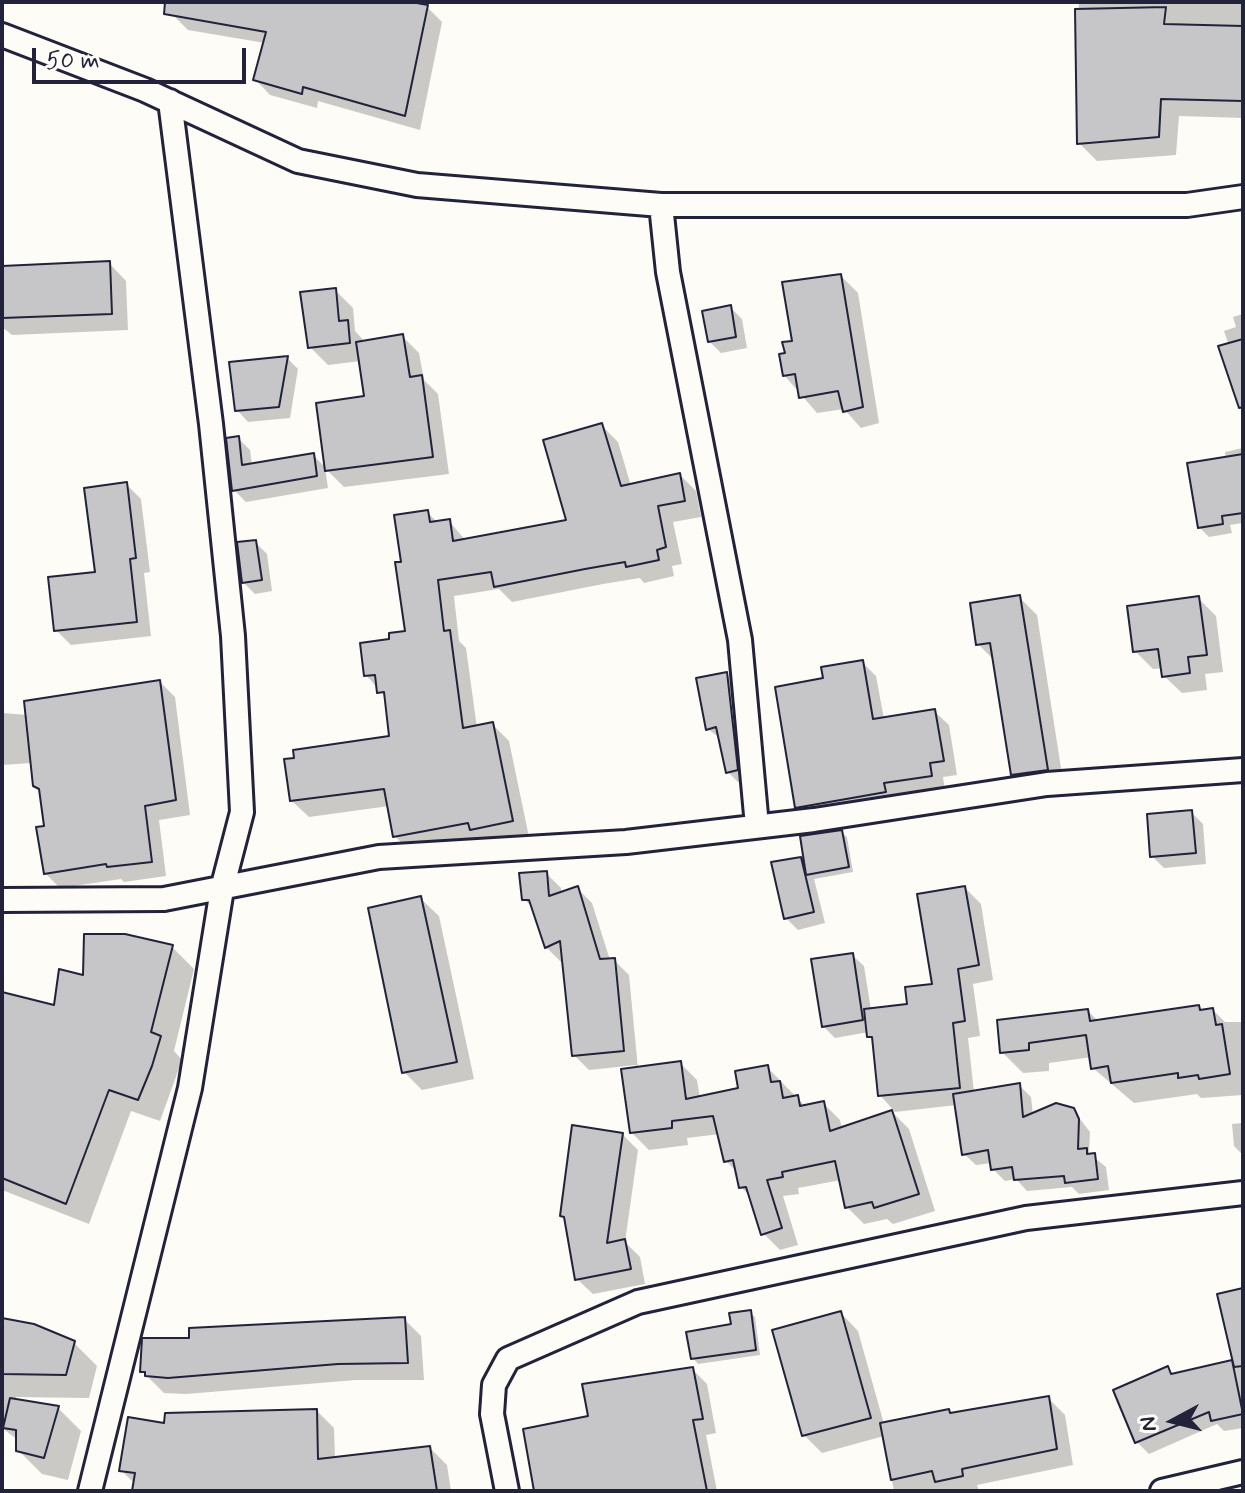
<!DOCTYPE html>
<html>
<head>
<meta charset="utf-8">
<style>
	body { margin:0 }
	#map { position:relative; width:1245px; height:1493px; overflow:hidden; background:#fdfcf7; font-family:Mynerve,sans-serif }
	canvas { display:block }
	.frame { position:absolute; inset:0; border:4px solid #22223b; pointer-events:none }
	.north { position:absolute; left:1133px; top:1381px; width:80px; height:80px; -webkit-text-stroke:6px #fdfcf7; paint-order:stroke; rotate:263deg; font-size:22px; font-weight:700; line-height:32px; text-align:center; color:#22223b }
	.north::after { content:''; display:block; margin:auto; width:28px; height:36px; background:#22223b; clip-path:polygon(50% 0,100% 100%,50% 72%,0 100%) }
	.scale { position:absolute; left:32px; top:48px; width:214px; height:36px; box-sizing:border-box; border:4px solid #22223b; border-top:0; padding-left:10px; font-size:24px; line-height:28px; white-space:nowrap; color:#22223b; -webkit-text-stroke:6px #fdfcf7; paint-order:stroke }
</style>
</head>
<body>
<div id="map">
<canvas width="1245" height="1493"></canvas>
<div class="frame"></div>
<div class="north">N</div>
<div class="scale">50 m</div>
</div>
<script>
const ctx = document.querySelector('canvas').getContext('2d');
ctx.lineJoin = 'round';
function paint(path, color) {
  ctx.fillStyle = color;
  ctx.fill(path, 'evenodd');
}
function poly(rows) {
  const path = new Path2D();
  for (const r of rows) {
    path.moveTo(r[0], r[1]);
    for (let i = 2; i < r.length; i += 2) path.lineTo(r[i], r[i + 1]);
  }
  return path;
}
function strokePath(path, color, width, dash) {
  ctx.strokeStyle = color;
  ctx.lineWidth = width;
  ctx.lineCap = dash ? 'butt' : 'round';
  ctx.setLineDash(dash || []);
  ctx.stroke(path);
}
const shadow = poly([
	[175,2,400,2,427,7,442,22,420,130,318,101,317,108,270,95,255,79,265,43,188,30,173,15],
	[1079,2,1243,2,1243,118,1179,116,1176,155,1097,161,1079,143,1079,68,1076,65],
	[109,263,126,281,128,330,12,335,2,327,2,267],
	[841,276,858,293,879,423,861,428,844,409,817,413,784,375,787,355],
	[336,291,353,308,355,331,365,342,402,336,419,353,424,380,438,394,449,474,344,487,325,468,328,488,246,502,234,490,238,438,250,450,252,465,313,455,327,469,367,398,361,361,328,365,310,347],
	[730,307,742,319,747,348,721,353,709,341],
	[1243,314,1243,386,1224,331,1236,327,1233,317],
	[287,358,298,369,290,418,248,422,237,410],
	[601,425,618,442,631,486,680,475,696,491,701,517,673,522,682,564,672,566,674,576,644,583,640,578,603,584,512,602,499,589,454,596,459,641,466,648,477,728,492,724,509,741,529,837,411,853,395,836,389,806,309,817,292,801,392,738,387,699,366,675,392,641,407,633,403,563,427,512,438,523,449,521,466,541,569,521],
	[1243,448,1243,523,1230,525,1232,533,1209,537,1200,528,1226,459,1225,452],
	[126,484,141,499,150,572,144,573,151,636,71,645,56,630,97,573],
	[255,542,267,554,272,591,255,594,243,582],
	[1019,597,1037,615,1064,787,1031,792,1013,774,995,661,978,644],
	[1198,598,1216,616,1223,672,1205,674,1207,690,1182,693,1164,676,1163,668,1153,669,1135,651],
	[862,662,876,676,884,719,934,711,949,725,957,775,943,777,945,790,811,822,797,807],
	[727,674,737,685,747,780,738,782,728,772,721,739,708,729],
	[160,682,175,697,190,815,159,820,166,876,124,882,121,879,60,888,45,873,42,792,35,785,31,763,2,765,2,713,28,715],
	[1191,812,1203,824,1206,864,1164,868,1152,856],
	[2,823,4,877,2,877],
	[841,832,847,837,853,872,814,879,825,923,798,930,786,918,800,859,807,866],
	[546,873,561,888,561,894,577,888,592,903,610,960,614,960,629,975,638,1069,680,1063,697,1080,700,1098,741,1090,767,1067,806,1107,823,1103,840,1120,842,1129,892,1112,909,1129,935,1211,893,1224,887,1219,864,1224,847,1207,841,1180,798,1188,799,1194,783,1196,798,1245,780,1250,763,1233,752,1198,741,1187,737,1172,726,1161,720,1134,687,1138,688,1145,649,1150,632,1133,636,1065,589,1070,574,1055,564,960,561,962,546,947,534,909,524,899],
	[965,888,981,904,993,980,973,984,980,1036,968,1038,974,1092,1019,1085,1031,1097,1033,1115,1073,1110,1090,1132,1089,1153,1106,1167,1109,1190,1079,1194,1072,1187,1027,1191,1016,1179,1005,1181,993,1169,992,1163,976,1165,964,1154,956,1105,895,1112,880,1095,874,1042,869,1032,835,1038,823,1026,852,955,864,966,871,1010,909,1006,935,985],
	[421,899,439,916,474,1079,422,1090,404,1072],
	[172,947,194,969,174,1051,182,1060,160,1121,131,1111,89,1224,2,1190,2,994,56,1008],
	[1199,1008,1203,1012,1213,1010,1225,1022,1243,1022,1243,1095,1201,1098,1197,1094,1134,1103,1093,1068,1092,1057,1049,1063,1049,1071,1023,1073,1002,1052,1088,1011,1099,1022],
	[1243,1123,1243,1155,1234,1146,1232,1124],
	[623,1135,638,1150,625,1242,640,1257,645,1284,593,1294,577,1279,567,1220,562,1216],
	[1243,1290,1243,1428,1224,1431,1217,1424,1149,1454,1137,1442,1168,1369,1174,1375,1231,1362,1236,1368,1219,1296],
	[750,1312,755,1317,760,1355,698,1364,693,1358],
	[841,1313,858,1331,884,1424,949,1411,952,1414,1048,1398,1065,1415,1073,1465,977,1485,979,1491,894,1491,884,1436,822,1453,804,1435],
	[404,1319,421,1336,424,1380,356,1380,186,1394,164,1393,142,1371,191,1340],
	[2,1320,74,1343,97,1366,89,1398,16,1397,15,1401,58,1408,81,1431,68,1480,42,1474,18,1450,18,1440,2,1428],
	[692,1369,707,1384,716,1433,706,1435,717,1491,536,1491,591,1418],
	[317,1411,334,1428,335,1459,430,1448,447,1465,451,1491,134,1491,135,1484,121,1470,166,1425]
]);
const building = poly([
	[165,2,411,2,428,5,405,116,303,87,302,94,253,80,266,32,164,14,165,2],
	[1166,7,1164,24,1243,26,1243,101,1161,99,1159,137,1077,144,1075,9,1166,7],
	[110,261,112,314,2,318,2,266,110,261],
	[841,274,863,407,843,412,838,391,799,398,795,374,783,376,779,354,785,353,782,342,792,341,782,282,841,274],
	[336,288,339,321,348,320,350,343,308,348,300,292,336,288],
	[731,305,736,337,708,342,702,311,731,305],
	[403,334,410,377,422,375,433,457,325,471,316,403,364,396,356,342,403,334],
	[1243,339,1243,407,1239,408,1218,346,1243,339],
	[288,356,279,407,235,411,229,362,288,356],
	[602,423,621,486,680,473,685,501,658,506,666,547,657,550,659,560,626,567,625,562,585,569,494,587,491,572,438,580,444,631,450,630,463,728,493,722,513,821,470,830,468,823,393,837,384,789,290,801,284,759,294,758,293,750,389,736,384,692,377,693,375,675,364,676,360,643,389,639,389,633,405,631,395,562,401,562,394,515,428,510,430,522,450,519,453,541,566,520,543,440,602,423],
	[239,436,242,465,314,453,317,476,232,491,226,438,239,436],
	[1243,454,1243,513,1222,516,1223,524,1198,528,1187,463,1243,454],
	[127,482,136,558,130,559,137,622,54,631,48,577,95,572,84,488,127,482],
	[256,540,262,580,242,583,237,542,256,540],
	[1020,595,1048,770,1011,775,990,643,976,645,970,603,1020,595],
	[1199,596,1207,655,1188,657,1190,673,1162,677,1158,649,1133,652,1127,606,1199,596],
	[863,660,873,719,935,709,944,761,930,763,932,776,884,783,886,792,795,808,775,687,823,678,821,667,863,660],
	[727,672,738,770,726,773,716,727,706,730,696,678,727,672],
	[160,680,176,800,145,806,152,862,107,867,106,864,44,874,36,827,44,826,39,789,33,786,24,701,160,680],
	[1192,810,1196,853,1150,857,1147,814,1192,810],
	[842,830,849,867,806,875,800,836,842,830],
	[801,857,814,912,784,919,771,862,801,857],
	[547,871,549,896,578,886,600,959,615,958,624,1051,572,1056,560,941,545,948,529,900,522,900,519,873,547,871],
	[965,886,979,965,958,969,965,1021,953,1023,960,1088,878,1096,872,1037,867,1037,864,1009,907,1004,905,987,932,984,917,894,965,886],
	[421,896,457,1062,402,1073,368,908,421,896],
	[84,934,125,934,173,945,151,1032,161,1036,152,1066,138,1100,109,1090,66,1204,2,1178,2,992,54,1005,59,969,83,975,84,934],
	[853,953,863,1020,822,1027,811,959,853,953],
	[1199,1005,1200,1010,1213,1008,1216,1025,1222,1024,1230,1074,1199,1079,1198,1075,1178,1078,1178,1073,1111,1083,1108,1066,1091,1069,1086,1035,1029,1043,1029,1050,1000,1053,997,1020,1088,1009,1090,1021,1199,1005],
	[681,1061,686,1099,738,1088,735,1071,768,1065,771,1082,780,1081,783,1098,798,1095,800,1106,824,1101,830,1131,892,1110,919,1194,874,1208,872,1202,845,1208,835,1161,782,1172,783,1177,767,1180,782,1228,761,1235,746,1187,739,1188,733,1160,724,1162,713,1116,672,1121,672,1128,630,1133,621,1069,681,1061],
	[1020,1083,1023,1117,1056,1103,1074,1108,1079,1119,1078,1149,1087,1148,1087,1154,1095,1153,1098,1179,1065,1183,1064,1176,1014,1180,1012,1167,991,1170,988,1150,962,1155,953,1094,1020,1083],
	[572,1125,623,1133,607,1243,625,1239,631,1269,575,1280,564,1217,560,1216,572,1125],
	[1243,1288,1243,1366,1234,1367,1217,1294,1243,1288],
	[751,1310,756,1350,691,1359,686,1332,731,1324,729,1313,751,1310],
	[841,1311,871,1418,802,1436,772,1330,841,1311],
	[405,1317,408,1363,338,1364,168,1378,145,1376,145,1372,140,1372,142,1338,189,1338,189,1328,405,1317],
	[2,1318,34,1324,75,1341,66,1375,2,1374,2,1318],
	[1232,1360,1243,1414,1211,1421,1209,1412,1135,1443,1113,1390,1168,1366,1171,1374,1232,1360],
	[693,1367,703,1419,693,1420,707,1491,534,1491,523,1429,588,1416,582,1384,693,1367],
	[1049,1396,1057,1449,962,1469,963,1476,935,1482,932,1471,891,1480,880,1423,949,1409,950,1413,1049,1396],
	[10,1398,59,1406,44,1458,16,1451,16,1430,3,1428,10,1398],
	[317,1409,318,1459,430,1446,437,1491,132,1491,135,1473,119,1471,128,1417,164,1423,165,1413,317,1409]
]);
const minor = poly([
	[2,35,145,90,298,161,417,185,661,205,1187,205,1243,197],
	[661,205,668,272,740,640,757,826],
	[2,900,164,899,379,857,626,842,814,820,1047,784,1243,770],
	[90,1491,190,1088,222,889,242,812,233,636,211,424,170,101],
	[507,1491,492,1414,494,1385,508,1359,638,1302,1026,1218,1243,1193],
	[1162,1491,1243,1472]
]);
paint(shadow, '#0003');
paint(building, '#c6c6c8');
strokePath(building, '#22223b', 2);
strokePath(minor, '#22223b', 28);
strokePath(minor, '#fdfcf7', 22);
</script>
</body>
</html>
